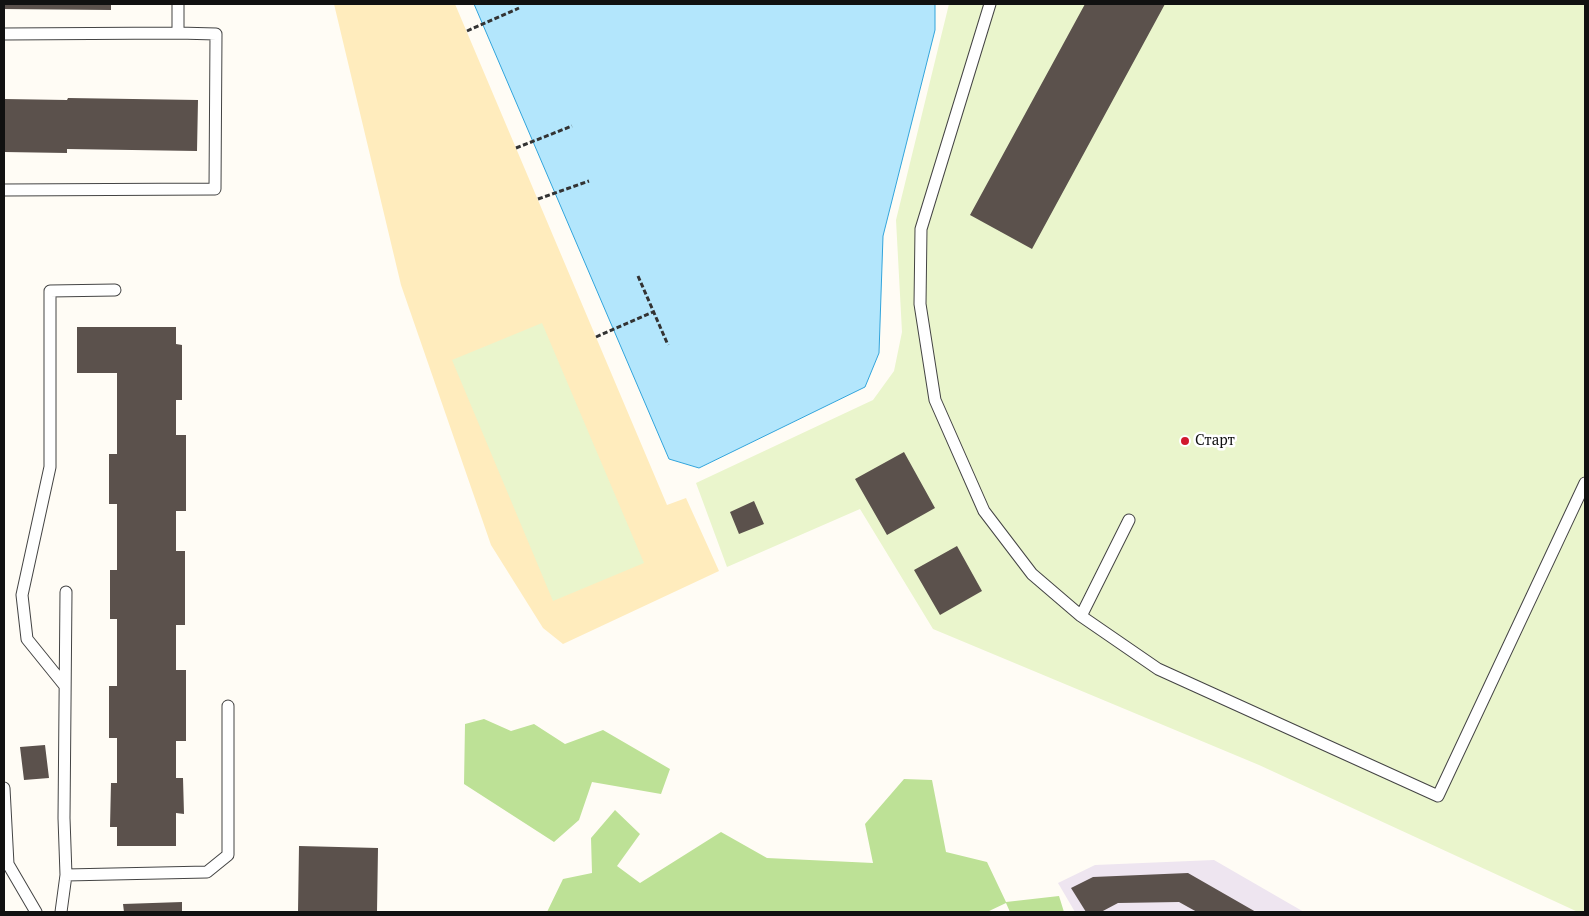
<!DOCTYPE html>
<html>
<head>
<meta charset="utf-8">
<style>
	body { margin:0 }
	#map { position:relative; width:1589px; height:916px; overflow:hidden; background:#fffcf5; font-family:"PT Serif",serif }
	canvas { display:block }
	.frame { position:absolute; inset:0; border:5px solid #111; pointer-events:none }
</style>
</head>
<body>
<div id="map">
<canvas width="1589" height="916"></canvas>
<div class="frame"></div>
</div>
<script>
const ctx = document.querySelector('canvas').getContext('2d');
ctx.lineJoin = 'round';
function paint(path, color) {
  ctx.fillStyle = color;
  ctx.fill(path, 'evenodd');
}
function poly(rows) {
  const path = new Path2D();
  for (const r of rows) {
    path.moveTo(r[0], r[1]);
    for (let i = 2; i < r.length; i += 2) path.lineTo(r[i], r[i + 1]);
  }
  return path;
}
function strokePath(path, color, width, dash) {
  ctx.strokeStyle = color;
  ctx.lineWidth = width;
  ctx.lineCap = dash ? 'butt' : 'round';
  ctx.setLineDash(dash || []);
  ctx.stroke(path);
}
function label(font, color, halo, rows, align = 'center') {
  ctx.font = font + ' "PT Serif",serif';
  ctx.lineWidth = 5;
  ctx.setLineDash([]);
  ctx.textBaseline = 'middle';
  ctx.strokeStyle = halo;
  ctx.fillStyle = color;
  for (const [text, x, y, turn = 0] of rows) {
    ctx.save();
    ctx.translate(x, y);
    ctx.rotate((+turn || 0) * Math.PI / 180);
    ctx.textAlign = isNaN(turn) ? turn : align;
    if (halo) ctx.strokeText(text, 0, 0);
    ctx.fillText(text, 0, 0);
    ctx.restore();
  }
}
const industrial = poly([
	[1214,860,1304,912,1075,912,1058,883,1095,865]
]);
const forest = poly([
	[484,719,511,731,534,724,565,744,603,730,670,769,661,794,592,782,579,820,554,842,464,784,465,724],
	[904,779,932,780,946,852,987,862,1006,902,1059,896,1064,912,1010,912,1006,903,987,912,547,912,563,879,592,873,591,838,615,810,640,834,617,866,640,883,721,832,767,858,873,863,865,824]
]);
const sand = poly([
	[334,4,455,4,667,505,686,498,719,571,563,644,543,628,491,545,401,285]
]);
const pitch = poly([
	[949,4,1585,4,1585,912,1578,912,1259,765,933,629,860,509,727,567,696,483,873,400,894,371,902,332,896,220],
	[542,323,644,563,553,601,452,360]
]);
const water = poly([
	[474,4,935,4,935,30,883,236,879,353,865,387,699,468,669,459,474,4]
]);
const building = poly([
	[4,4,111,4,111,10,4,9],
	[1085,4,1165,4,1032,249,970,215],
	[68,98,198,100,197,151,67,149,67,153,4,152,4,99,67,100],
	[77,327,176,327,176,344,182,345,182,400,176,400,176,435,186,435,186,511,176,511,176,551,185,551,185,625,176,625,176,670,186,670,186,741,176,741,176,778,183,778,184,814,176,813,176,846,117,846,117,827,110,827,111,783,117,783,117,738,109,738,109,686,117,686,117,619,110,619,110,570,117,570,117,504,109,504,109,454,117,454,117,373,77,373],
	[904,452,935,508,887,535,855,479],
	[754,501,764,524,739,534,730,512],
	[957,546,982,591,940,615,914,570],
	[45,745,49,778,24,780,20,747],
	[299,846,378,848,377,912,298,912],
	[1188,873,1256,912,1197,912,1179,902,1118,903,1101,912,1086,912,1071,888,1093,877],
	[182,902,182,912,124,912,123,904]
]);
const path = poly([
	[467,31,519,8],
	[516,148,572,126],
	[538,199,589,181],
	[638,276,668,345],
	[596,337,653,312]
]);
const lane = poly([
	[990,4,921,229,920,304,935,400,984,511,1032,574,1081,616,1158,669,1438,796,1585,483],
	[4,34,178,33,178,4],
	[4,190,215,189,216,34,178,33],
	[1081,616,1129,520],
	[65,686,27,639,22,595,50,467,50,291,115,290],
	[4,788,8,864,36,912],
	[66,875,207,872,228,855,228,706],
	[61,912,66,875,64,818,66,592]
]);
const markers = [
	[1185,441,5,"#d1182e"]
];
const poiNames = [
	["Старт",1195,441]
];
paint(industrial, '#eee5f0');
paint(forest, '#bde196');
paint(sand, '#ffecbd');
paint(pitch, '#eaf5cc');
paint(water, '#b3e6fc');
strokePath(water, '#32a4db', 1);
paint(building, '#5b514c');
strokePath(lane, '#444', 13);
strokePath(path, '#333', 3, [5, 2.5]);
strokePath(lane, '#fff', 11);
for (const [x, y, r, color] of markers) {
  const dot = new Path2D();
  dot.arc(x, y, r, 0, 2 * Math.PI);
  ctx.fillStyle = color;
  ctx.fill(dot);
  strokePath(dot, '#fff', 2);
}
label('15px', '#111', '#fff', poiNames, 'left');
</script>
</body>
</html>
